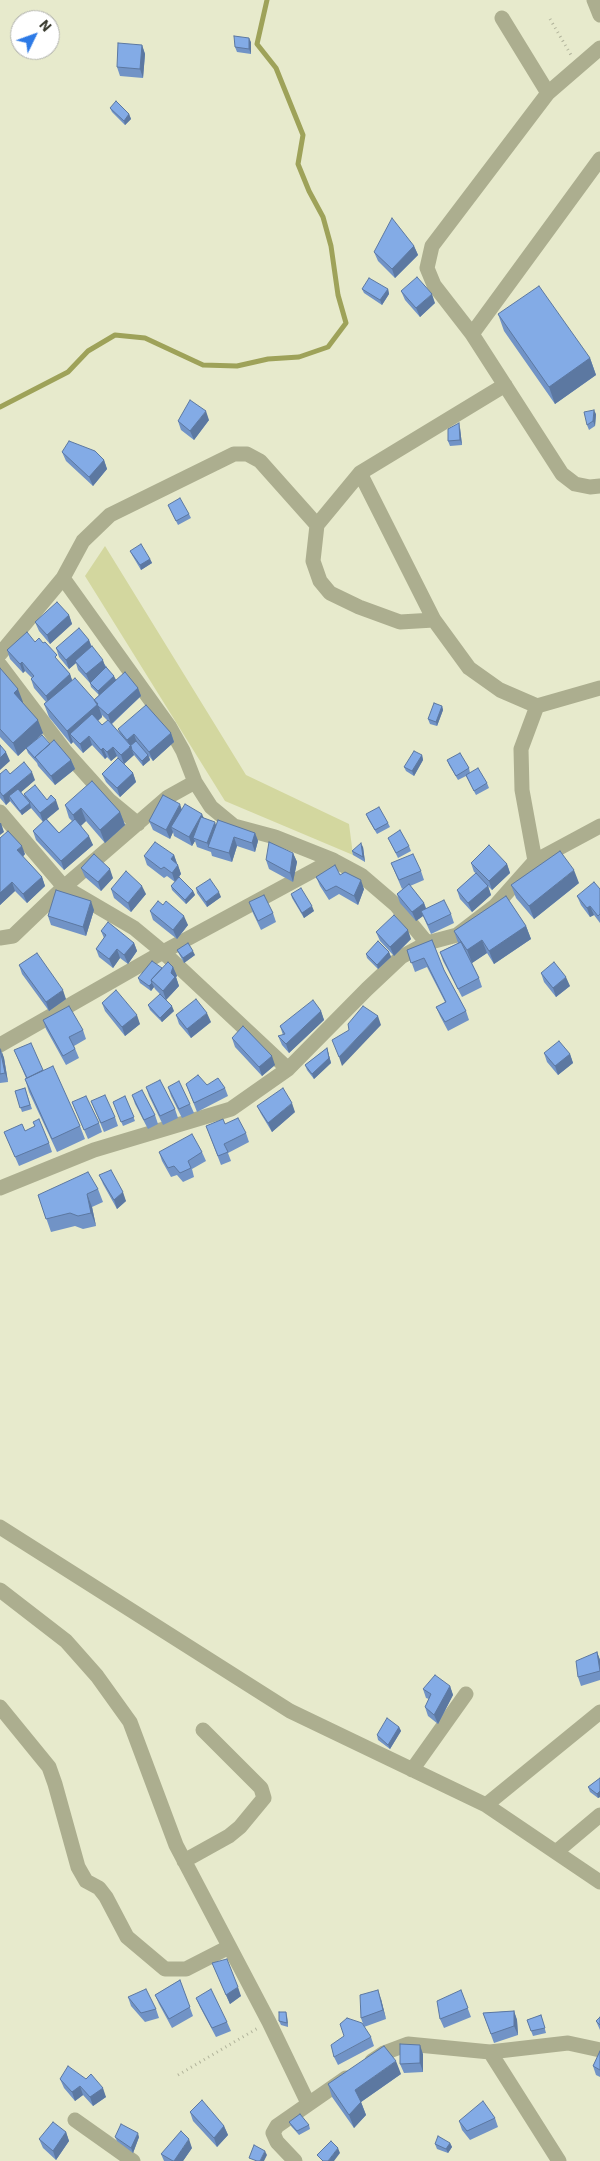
<!DOCTYPE html>
<html>
<head>
<meta charset="utf-8">
<style>
	body { margin:0 }
	#map { position:relative; width:600px; height:2161px; overflow:hidden; background:#e7eacc; font-family:"IBM Plex Sans",sans-serif }
	canvas { display:block }
	.north { position:absolute; left:10px; top:10px; width:50px; height:50px; box-sizing:border-box; background:#fff; border:1px solid #afb0ab; border-radius:50%; rotate:48deg; font-size:14px; font-weight:700; line-height:20px; text-align:center; color:#38392d }
	.north::after { content:''; display:block; margin:auto; width:18px; height:22px; background:#2d7ae6; clip-path:polygon(50% 0,100% 100%,50% 72%,0 100%) }
</style>
</head>
<body>
<div id="map">
<canvas width="600" height="2161"></canvas>
<div class="north">N</div>
</div>
<script>
const ctx = document.querySelector('canvas').getContext('2d');
ctx.lineJoin = 'round';
function paint(path, color) {
  ctx.fillStyle = color;
  ctx.fill(path, 'evenodd');
}
function poly(rows) {
  const path = new Path2D();
  for (const r of rows) {
    path.moveTo(r[0], r[1]);
    for (let i = 2; i < r.length; i += 2) path.lineTo(r[i], r[i + 1]);
  }
  return path;
}
function strokePath(path, color, width, dash) {
  ctx.strokeStyle = color;
  ctx.lineWidth = width;
  ctx.lineCap = dash ? 'butt' : 'round';
  ctx.setLineDash(dash || []);
  ctx.stroke(path);
}
const green = poly([
	[105,546,246,775,349,824,353,855,225,801,85,576]
]);
const stream = poly([
	[0,407,68,372,88,351,115,335,145,338,203,365,237,366,268,359,299,357,328,347,346,323,338,295,331,246,323,217,309,191,298,164,303,135,276,68,257,44,267,0]
]);
const path = poly([
	[550,19,571,55],
	[178,2075,258,2028]
]);
const minor = poly([
	[594,0,600,15],
	[502,18,548,93],
	[600,48,548,93,432,246,427,268,434,285,472,334,562,474,575,484,590,487,600,486],
	[472,334,600,159],
	[360,473,434,620,469,668,500,690,537,706,600,688],
	[63,578,169,726,183,751,195,782,211,807,234,826,275,837,333,860,361,875,396,905,427,943],
	[434,620,400,622,359,607,330,593,320,581,313,561,317,525,360,473,505,385],
	[0,654,63,578,83,541,110,515,234,454,247,454,260,461,317,525],
	[0,665,65,751,109,800,138,824],
	[0,812,64,887,134,928,163,952,288,1069],
	[535,861,522,790,521,749,537,706],
	[0,938,13,936,64,887,168,797,195,782],
	[0,1045,163,952,333,860],
	[0,1188,94,1150,231,1109,288,1069,367,989,401,957,427,943,457,935,495,906,535,861,600,826],
	[0,1527,290,1711,486,1805,600,1882],
	[0,1590,66,1641,97,1676,130,1722,176,1845,269,2022,308,2103],
	[0,1707,49,1767,55,1784,78,1867,86,1881,99,1888,106,1897,127,1937,165,1969,186,1969,229,1947],
	[412,1770,466,1694],
	[486,1805,600,1712],
	[556,1852,600,1815],
	[184,1861,229,1836,240,1827,264,1798,261,1788,203,1730],
	[490,2052,559,2161],
	[372,2061,384,2053,408,2044,490,2052,568,2043,600,2050],
	[75,2120,133,2161],
	[295,2161,277,2142,273,2133,277,2126,346,2078]
]);
const wall = poly([
	[251,42,251,54,237,52,235,47],
	[142,45,145,54,143,78,120,76,117,67],
	[110,108,129,114,131,119,125,125,112,112],
	[414,246,418,255,395,278,378,261,374,252],
	[362,289,388,289,389,294,382,305,364,293],
	[401,291,435,303,420,317,405,300],
	[498,314,590,358,596,375,555,404,504,331],
	[596,414,595,426,589,430,587,425],
	[209,420,194,440,181,430,178,421],
	[460,428,462,445,450,446,448,441],
	[62,452,104,460,107,469,93,486,66,461],
	[168,505,189,514,191,518,178,525],
	[130,551,150,559,152,563,141,570,132,555],
	[69,615,72,624,50,644,39,631,35,622],
	[89,640,92,647,116,680,138,688,141,696,112,724,120,734,118,729,171,733,174,742,153,761,149,756,150,760,143,766,134,755,124,764,133,773,136,782,120,797,106,782,102,774,118,758,117,756,111,761,107,757,105,759,92,745,83,753,73,742,71,744,49,717,44,704,46,702,34,688,31,679,32,678,25,671,23,673,10,659,7,650,35,642,60,663,70,674,72,680,94,700,99,695,91,687,90,683,78,670,76,663,69,669,59,657,56,648],
	[102,715,108,721,102,725,98,721,102,717],
	[0,668,43,733,33,743,50,744,71,760,75,769,55,785,38,766,37,763,28,753,26,748,18,756,0,737],
	[442,706,443,710,437,726,430,724,428,719],
	[422,755,423,760,414,776,406,771,404,767],
	[447,760,469,768,470,773,487,783,489,788,476,795,466,776,458,780,449,765],
	[0,774,10,774,35,780,21,792,25,798,24,794,47,800,59,809,47,819,59,833,72,821,69,818,65,805,120,812,125,825,105,843,86,821,81,826,93,845,64,870,36,840,33,831,43,822,31,808,22,815,10,801,6,805,0,798],
	[182,809,204,818,216,825,255,833,258,841,255,852,237,846,232,862,212,856,211,852,197,847,195,841,192,846,174,836,173,832,170,839,153,830,149,821],
	[366,814,388,823,390,827,377,834,368,819],
	[0,838,25,854,23,857,42,877,45,886,27,903,15,891,0,905],
	[388,838,409,846,411,851,398,858],
	[363,847,365,862,353,855,352,851],
	[293,853,297,862,293,882,269,869,266,860],
	[174,855,181,874,177,879,193,891,195,895,186,904,172,890,171,886,175,882,167,876,164,878,147,865,144,856],
	[391,863,421,871,424,880,410,886,424,903,426,908,451,914,454,923,431,934,423,916,416,921,400,903,397,894,404,888,402,889],
	[471,863,507,864,510,873,492,890,488,886,491,895,472,912,460,899,457,890,476,873,474,872],
	[81,868,113,878,101,891,85,877],
	[340,875,364,889,358,905,339,894,329,900,320,886,316,877],
	[579,883,534,919,516,898,511,885],
	[196,888,221,897,207,907,197,893],
	[111,889,146,894,131,912,114,898],
	[600,889,600,923,594,915,590,917,581,905,577,896],
	[291,894,314,911,304,918,292,898],
	[249,902,273,913,276,922,261,930,252,911],
	[163,905,188,925,177,939,153,920,150,911],
	[94,910,86,936,51,925,48,916],
	[526,926,531,939,494,964,487,953,472,963,479,978,482,987,462,997,443,961,440,952,458,943,454,931],
	[101,931,134,943,137,951,128,964,120,958,113,968,99,957,96,949,104,938],
	[376,932,411,939,394,956,380,941],
	[432,940,444,970,466,1011,469,1020,448,1031,440,1016,436,1007,445,1002,427,967,415,972,407,950],
	[177,950,195,955,184,963,179,954],
	[389,952,391,957,378,969,367,958,366,954],
	[19,965,66,999,49,1011,22,974],
	[173,967,177,976,176,977,179,986,166,1000,155,989,154,987,151,991,140,983,138,978,162,968],
	[541,973,570,986,556,997,544,982],
	[102,1003,140,1024,125,1036,105,1011],
	[148,1005,174,1011,162,1022,150,1010],
	[321,1011,324,1020,289,1053,282,1045,278,1036,283,1035,280,1026],
	[176,1015,211,1022,191,1038,179,1024],
	[43,1020,83,1030,86,1039,74,1046,79,1058,66,1065,46,1029],
	[232,1038,275,1065,262,1076,235,1047],
	[327,1048,331,1063,314,1079,307,1070,305,1065],
	[0,1049,4,1058,8,1082,0,1083],
	[14,1050,43,1070,80,1126,85,1139,57,1152,29,1092,25,1079,26,1078],
	[544,1053,570,1054,573,1063,558,1075,547,1062],
	[186,1084,225,1088,228,1096,197,1112],
	[146,1087,175,1109,178,1118,163,1125,149,1096],
	[168,1087,190,1104,194,1113,182,1118,171,1096],
	[25,1088,32,1109,22,1112,15,1091],
	[132,1095,155,1115,158,1124,148,1129,135,1104],
	[125,1096,135,1121,123,1126,113,1102],
	[91,1101,115,1117,118,1126,104,1132],
	[72,1102,99,1123,102,1132,88,1139],
	[257,1106,295,1112,272,1132,261,1114],
	[33,1122,49,1143,52,1152,19,1166,4,1132,25,1131,35,1127],
	[225,1124,246,1133,249,1142,228,1153,231,1161,221,1165,206,1126],
	[159,1152,202,1152,206,1161,192,1169,194,1177,183,1182,177,1175,171,1177,162,1161],
	[99,1175,126,1201,117,1209,103,1184],
	[98,1189,103,1202,92,1207,96,1226,83,1229,75,1226,51,1232,38,1195],
	[597,1652,600,1660,600,1680,581,1686,578,1677],
	[450,1686,453,1695,438,1724,428,1716,425,1707,429,1699,426,1698,423,1689],
	[399,1727,401,1731,390,1749,378,1740,377,1735],
	[600,1778,600,1797,598,1798,590,1792,588,1787],
	[212,1963,241,1996,230,2004,216,1972],
	[180,1980,193,2016,172,2028,159,2004,155,1995],
	[461,1990,471,2017,444,2028,440,2019],
	[128,1997,156,2009,159,2018,145,2022,131,2006],
	[196,1998,227,2022,231,2031,216,2037,200,2007],
	[381,1999,386,2019,364,2027,361,2018],
	[514,2011,517,2020,518,2035,494,2043,483,2013],
	[541,2015,546,2033,533,2036,527,2020],
	[287,2016,288,2027,281,2025,279,2021],
	[600,2017,600,2030,596,2021],
	[371,2037,374,2046,338,2065,334,2057],
	[600,2051,600,2077,596,2075,593,2066],
	[423,2054,423,2072,404,2073,400,2064],
	[401,2074,361,2102,366,2115,354,2128,332,2097,328,2084],
	[60,2079,86,2079,106,2097,93,2106,83,2095,75,2101,64,2088],
	[190,2112,224,2126,228,2135,217,2147,193,2121],
	[495,2118,498,2127,470,2140,462,2130,459,2121],
	[289,2122,309,2125,310,2129,299,2135,291,2126],
	[66,2132,69,2141,56,2160,43,2148,39,2139],
	[115,2137,139,2137,133,2153,117,2141],
	[450,2143,452,2147,448,2153,437,2149,435,2144],
	[192,2148,183,2161,164,2161,161,2154]
]);
const shadedWall = poly([
	[249,38,251,42,251,54,249,49],
	[142,45,145,54,143,78,140,69],
	[129,114,131,119,125,125,124,121],
	[414,246,418,255,395,278,392,269],
	[388,289,389,294,382,305,380,300],
	[432,294,435,303,420,317,416,308],
	[590,358,596,375,555,404,549,387],
	[594,410,596,414,595,426,593,421],
	[206,411,209,420,194,440,190,431],
	[459,423,460,428,462,445,460,440],
	[104,460,107,469,93,486,89,477],
	[150,559,152,563,141,570,140,565],
	[69,615,72,624,50,644,47,635],
	[89,640,92,649,75,661,76,663,69,669,66,660],
	[103,660,106,669,90,683,86,674],
	[22,662,25,671,23,673,20,664],
	[70,674,73,683,49,705,46,696],
	[114,676,116,680,99,696,98,691],
	[138,688,141,696,111,724,108,715],
	[18,689,23,702,19,706,14,693],
	[98,704,102,717,76,740,70,734,73,742,71,744,67,731],
	[442,706,443,710,437,726,436,722],
	[38,720,43,733,18,756,13,743],
	[171,733,174,742,153,761,149,752],
	[134,734,137,743,131,748,134,755,124,764,121,755,130,747,127,740],
	[89,736,92,745,83,753,80,744],
	[113,747,117,756,111,761,107,752],
	[103,748,107,757,105,759,101,750],
	[6,752,10,761,0,770,0,758],
	[148,755,150,760,143,766,142,761],
	[422,755,423,760,414,776,412,771],
	[71,760,75,769,55,785,51,776],
	[32,772,35,780,12,800,9,796,10,801,6,805,3,796],
	[133,773,136,782,120,797,117,788],
	[56,800,59,809,43,822,40,813],
	[30,803,31,808,22,815,20,811],
	[180,804,183,813,171,827,173,832,170,839,166,830],
	[81,808,86,821,78,828,73,815],
	[120,812,125,825,105,843,100,830],
	[202,814,206,823,193,838,195,841,192,846,189,837],
	[215,822,218,831,209,847,207,843],
	[0,823,1,823,4,832,0,835],
	[255,833,258,841,255,852,252,843],
	[89,836,93,845,64,870,61,861],
	[234,837,237,846,232,862,229,853],
	[361,843,363,847,365,862,363,857],
	[22,846,25,854,20,859,17,850],
	[293,853,297,862,293,882,290,873],
	[174,855,177,864,171,859],
	[507,864,510,873,492,890,489,881],
	[178,865,181,874,175,882,172,873],
	[110,869,113,878,101,891,98,882],
	[574,870,579,883,534,919,529,906],
	[42,877,45,886,27,903,23,894],
	[361,880,364,889,358,905,354,896],
	[12,882,15,891,0,905,0,893],
	[142,886,146,894,131,912,128,903],
	[488,886,491,895,472,912,468,903],
	[193,891,195,895,186,904,185,900],
	[219,892,221,897,207,907,206,902],
	[91,901,94,910,86,936,83,927],
	[424,903,427,912,421,911,423,916,416,921,412,912],
	[312,906,314,911,304,918,302,913],
	[590,906,594,915,590,917,587,908],
	[184,916,188,925,177,939,173,930],
	[526,926,531,939,494,964,489,951],
	[408,930,411,939,394,956,390,947],
	[482,940,487,953,472,963,467,950],
	[134,943,137,951,128,964,124,955],
	[117,949,120,958,113,968,109,959],
	[193,951,195,955,184,963,183,958],
	[389,952,391,957,378,969,377,965],
	[173,967,177,976,176,977,179,986,166,1000,163,991],
	[566,977,570,986,556,997,553,988],
	[152,983,154,987,151,991,149,986],
	[63,990,66,999,49,1011,46,1002],
	[172,1006,174,1011,162,1022,160,1018],
	[321,1011,324,1020,289,1053,286,1044],
	[207,1013,211,1022,191,1038,187,1029],
	[137,1015,140,1024,125,1036,122,1027],
	[378,1016,381,1025,342,1066,339,1057],
	[327,1048,331,1063,314,1079,312,1074],
	[1,1049,4,1058,8,1082,5,1073],
	[570,1054,573,1063,558,1075,555,1066],
	[272,1056,275,1065,262,1076,259,1067],
	[292,1103,295,1112,272,1132,268,1123],
	[123,1192,126,1201,117,1209,114,1200],
	[87,1194,92,1207,96,1226,91,1213],
	[597,1652,600,1660,600,1671],
	[450,1686,453,1695,438,1724,434,1715],
	[399,1727,401,1731,390,1749,388,1745],
	[600,1791,600,1797,598,1798,597,1794],
	[238,1987,241,1996,230,2004,226,1995],
	[378,1990,381,1999,386,2019,383,2010],
	[514,2011,517,2020,518,2035,514,2026],
	[286,2012,287,2016,288,2027,287,2023],
	[420,2045,423,2054,423,2072,420,2063],
	[396,2061,401,2074,361,2102,366,2115,354,2128,349,2115,355,2090],
	[80,2086,83,2095,75,2101,72,2092],
	[103,2088,106,2097,93,2106,90,2097],
	[224,2126,228,2135,217,2147,214,2138],
	[66,2132,69,2141,56,2160,53,2151],
	[138,2133,139,2137,133,2153,131,2148],
	[189,2139,192,2148,183,2161,174,2161],
	[450,2143,452,2147,448,2153,446,2149],
	[338,2148,340,2153,334,2161,328,2161],
	[265,2151,267,2155,264,2161,260,2161]
]);
const building = poly([
	[234,36,249,38,249,49,235,47,234,36],
	[118,43,142,45,140,69,117,67,118,43],
	[116,101,129,114,124,121,110,108,116,101],
	[392,218,414,246,392,269,374,252,392,218],
	[417,277,432,294,416,308,401,291,417,277],
	[369,278,388,289,380,300,362,289,369,278],
	[539,286,590,358,549,387,498,314,539,286],
	[190,400,206,411,190,431,178,421,190,400],
	[594,410,593,421,587,425,584,412,594,410],
	[459,423,460,440,448,441,448,429,459,423],
	[69,441,95,451,104,460,89,477,62,452,69,441],
	[180,498,189,514,176,521,168,505,180,498],
	[141,544,150,559,140,565,130,551,141,544],
	[57,602,69,615,47,635,35,622,57,602],
	[79,628,89,640,66,660,56,648,79,628],
	[27,632,35,642,39,638,43,643,45,642,57,655,55,657,70,674,46,696,31,679,34,676,22,662,20,664,7,650,27,632],
	[92,646,103,660,86,674,75,661,92,646],
	[106,667,114,676,98,691,90,683,106,667],
	[0,668,18,689,14,693,38,720,13,743,0,729,0,668],
	[125,672,138,688,108,715,98,706,94,700,125,672],
	[75,678,98,704,67,731,44,704,75,678],
	[434,703,442,706,436,722,428,719,434,703],
	[146,705,171,733,149,752,134,734,127,740,118,729,146,705],
	[92,714,102,725,108,720,131,746,121,755,113,747,107,752,103,748,101,750,89,736,80,744,70,734,92,714],
	[42,735,50,744,35,757,35,758,26,748,42,735],
	[54,740,71,760,51,776,35,757,54,740],
	[136,741,148,755,142,761,132,750,131,746,129,747,136,741],
	[0,745,6,752,0,758,0,745],
	[414,751,422,755,412,771,404,767,414,751],
	[460,753,469,768,456,776,447,760,460,753],
	[118,758,133,773,117,788,102,774,118,758],
	[24,762,32,772,3,796,0,792,0,774,6,769,10,774,24,762],
	[478,768,487,783,474,791,466,775,478,768],
	[92,781,120,812,100,830,81,808,73,815,65,805,92,781],
	[35,785,47,800,51,795,56,800,40,813,24,794,35,785],
	[18,789,30,803,20,811,9,796,18,789],
	[163,795,180,804,166,830,149,821,163,795],
	[185,804,202,814,189,837,171,827,185,804],
	[379,807,388,823,375,830,366,814,379,807],
	[201,817,215,822,207,843,193,838,201,817],
	[46,819,59,833,75,819,89,836,61,861,33,831,46,819],
	[218,820,255,833,252,843,234,837,229,853,208,847,218,820],
	[400,830,409,846,396,853,388,838,400,830],
	[8,831,22,846,17,850,42,877,23,894,12,882,0,893,0,838,8,831],
	[155,842,174,855,171,859,178,865,172,873,164,867,161,869,144,856,155,842],
	[269,842,293,853,290,873,266,860,269,842],
	[361,843,363,857,352,851,361,843],
	[489,845,507,864,489,881,471,863,489,845],
	[560,851,574,870,529,906,511,885,560,851],
	[94,854,110,869,98,882,81,868,94,854],
	[413,854,421,871,399,880,391,863,413,854],
	[335,865,340,875,345,872,361,880,354,896,336,886,326,891,316,877,335,865],
	[126,871,142,886,128,903,111,889,126,871],
	[476,873,488,886,468,903,457,890,476,873],
	[179,877,193,891,185,900,171,886,179,877],
	[210,879,219,892,206,902,196,888,210,879],
	[594,882,600,889,600,914,598,916,590,906,587,908,577,896,594,882],
	[409,884,424,903,412,912,397,894,409,884],
	[301,888,312,906,302,913,291,894,301,888],
	[56,890,91,901,83,927,48,916,56,890],
	[264,895,273,913,258,921,249,902,264,895],
	[506,896,526,926,489,951,482,940,467,950,454,931,506,896],
	[444,900,451,914,428,925,421,911,444,900],
	[158,901,163,905,166,901,184,916,173,930,150,911,158,901],
	[394,915,408,930,390,947,376,932,394,915],
	[108,922,134,943,124,955,117,949,109,959,96,949,106,935,101,931,108,922],
	[432,940,444,970,466,1011,445,1022,436,1007,446,1002,424,958,411,963,407,950,432,940],
	[378,941,389,952,377,965,366,954,378,941],
	[461,942,479,978,458,989,440,952,461,942],
	[188,943,193,951,183,958,177,950,188,943],
	[37,953,63,990,46,1002,19,965,37,953],
	[152,961,162,968,151,980,152,983,149,986,138,978,152,961],
	[168,962,173,967,171,973,175,977,163,991,151,980,168,962],
	[554,962,566,977,553,988,541,973,554,962],
	[116,990,137,1015,122,1027,102,1003,116,990],
	[160,994,172,1006,160,1018,148,1005,160,994],
	[196,999,207,1013,187,1029,176,1015,196,999],
	[313,1000,321,1011,286,1044,278,1036,285,1034,280,1026,313,1000],
	[69,1006,83,1030,69,1037,75,1049,63,1056,43,1020,69,1006],
	[363,1006,378,1016,339,1057,332,1040,349,1030,348,1024,363,1006],
	[243,1026,272,1056,259,1067,232,1038,243,1026],
	[559,1041,570,1054,555,1066,544,1053,559,1041],
	[31,1043,43,1070,27,1078,14,1050,31,1043],
	[327,1048,329,1058,312,1074,305,1065,327,1048],
	[0,1049,5,1073,0,1074,0,1049],
	[53,1066,80,1126,52,1139,25,1079,53,1066],
	[198,1075,207,1085,218,1078,225,1088,194,1103,186,1084,198,1075],
	[160,1080,175,1109,160,1116,146,1087,160,1080],
	[179,1081,190,1104,179,1109,168,1087,179,1081],
	[25,1088,30,1105,20,1108,15,1091,25,1088],
	[283,1088,292,1103,268,1123,257,1106,283,1088],
	[142,1090,155,1115,144,1120,132,1095,142,1090],
	[105,1095,115,1117,101,1123,91,1101,105,1095],
	[86,1096,99,1123,84,1130,72,1102,86,1096],
	[125,1096,134,1117,121,1122,113,1102,125,1096],
	[238,1118,246,1133,224,1144,228,1152,218,1156,206,1126,223,1119,225,1124,238,1118],
	[39,1119,49,1143,15,1157,4,1132,22,1124,25,1131,35,1126,33,1122,39,1119],
	[192,1134,202,1152,188,1161,191,1168,180,1173,174,1166,168,1168,159,1152,192,1134],
	[111,1170,123,1192,114,1200,99,1175,111,1170],
	[88,1172,98,1189,87,1194,91,1213,78,1216,70,1213,46,1219,38,1195,88,1172],
	[597,1652,600,1671,578,1677,576,1661,597,1652],
	[435,1675,450,1686,434,1715,425,1707,431,1694,423,1689,435,1675],
	[387,1718,399,1727,388,1745,377,1735,387,1718],
	[600,1778,600,1791,597,1794,588,1787,600,1778],
	[227,1959,238,1987,226,1995,212,1963,227,1959],
	[180,1980,190,2007,169,2019,155,1995,180,1980],
	[146,1989,156,2009,141,2013,128,1997,146,1989],
	[211,1989,227,2022,212,2028,196,1998,211,1989],
	[378,1990,383,2010,361,2018,360,1995,378,1990],
	[461,1990,468,2008,440,2019,437,2001,461,1990],
	[514,2011,514,2026,491,2034,483,2013,514,2011],
	[279,2012,286,2012,287,2023,279,2021,279,2012],
	[541,2015,545,2028,531,2031,527,2020,541,2015],
	[600,2017,600,2025,596,2021,600,2017],
	[347,2018,362,2023,371,2037,334,2057,331,2045,344,2036,340,2024,347,2018],
	[400,2044,420,2045,420,2063,400,2064,400,2044],
	[384,2046,396,2061,355,2090,361,2102,349,2115,328,2084,384,2046],
	[600,2051,600,2070,593,2066,600,2051],
	[68,2066,86,2079,91,2074,103,2088,90,2097,80,2086,72,2092,60,2079,68,2066],
	[202,2100,224,2126,214,2138,190,2112,202,2100],
	[483,2101,495,2118,467,2131,459,2121,483,2101],
	[300,2114,309,2125,297,2131,289,2122,300,2114],
	[53,2122,66,2132,53,2151,39,2139,53,2122],
	[121,2124,138,2133,131,2148,115,2137,121,2124],
	[181,2131,189,2139,174,2161,173,2161,161,2154,181,2131],
	[438,2136,450,2143,446,2149,435,2144,438,2136],
	[331,2141,338,2148,328,2161,323,2161,317,2155,331,2141],
	[254,2145,265,2151,260,2161,257,2161,249,2158,254,2145]
]);
paint(green, '#d3d79f');
strokePath(stream, '#9ea259', 5);
strokePath(path, '#b1b39b', 3, [1, 4]);
strokePath(minor, '#acae8f', 15);
paint(wall, '#7193c6');
paint(shadedWall, '#5c78a1');
paint(building, '#83abe6');
strokePath(building, '#5c78a1', 1);
</script>
</body>
</html>
